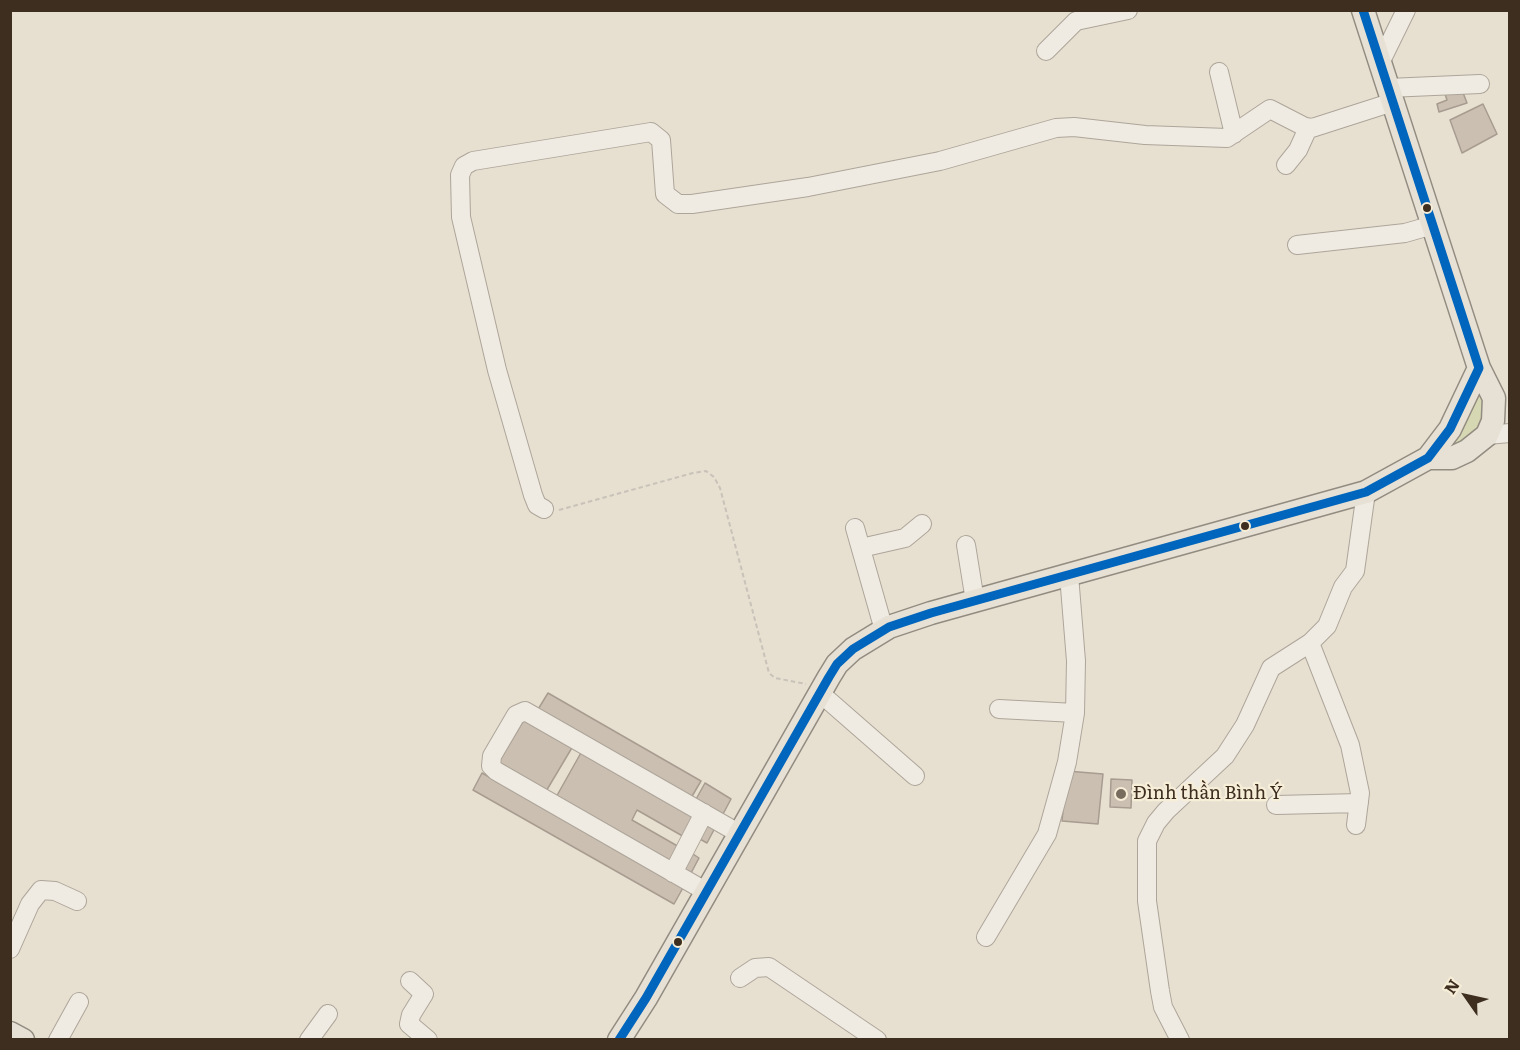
<!DOCTYPE html>
<html>
<head>
<meta charset="utf-8">
<style>
	body { margin:0 }
	#map { position:relative; width:1520px; height:1050px; overflow:hidden; background:#e7e0d1; font-family:Literata,serif }
	canvas { display:block }
	.frame { position:absolute; inset:0; border:12px solid #3d2e20; pointer-events:none }
	.north { position:absolute; left:1436px; top:966px; width:60px; height:60px; -webkit-text-stroke:4px #f7eed8; paint-order:stroke; rotate:304deg; font-size:16px; font-weight:700; line-height:24px; text-align:center; color:#3d2e20 }
	.north::after { content:''; display:block; margin:auto; width:21px; height:27px; background:#3d2e20; clip-path:polygon(50% 0,100% 100%,50% 72%,0 100%) }
</style>
</head>
<body>
<div id="map">
<canvas width="1520" height="1050"></canvas>
<div class="frame"></div>
<div class="north">N</div>
</div>
<script>
const ctx = document.querySelector('canvas').getContext('2d');
ctx.lineJoin = 'round';
function paint(path, color) {
  ctx.fillStyle = color;
  ctx.fill(path, 'evenodd');
}
function poly(rows) {
  const path = new Path2D();
  for (const r of rows) {
    path.moveTo(r[0], r[1]);
    for (let i = 2; i < r.length; i += 2) path.lineTo(r[i], r[i + 1]);
  }
  return path;
}
function strokePath(path, color, width, dash) {
  ctx.strokeStyle = color;
  ctx.lineWidth = width;
  ctx.lineCap = dash ? 'butt' : 'round';
  ctx.setLineDash(dash || []);
  ctx.stroke(path);
}
function label(font, color, halo, rows, align = 'center') {
  ctx.font = font + ' Literata,serif';
  ctx.lineWidth = 4.5;
  ctx.setLineDash([]);
  ctx.textBaseline = 'middle';
  ctx.strokeStyle = halo;
  ctx.fillStyle = color;
  for (const [text, x, y, turn = 0] of rows) {
    ctx.save();
    ctx.translate(x, y);
    ctx.rotate((+turn || 0) * Math.PI / 180);
    ctx.textAlign = isNaN(turn) ? turn : align;
    if (halo) ctx.strokeText(text, 0, 0);
    ctx.fillText(text, 0, 0);
    ctx.restore();
  }
}
const green = poly([
	[1479,383,1484,392,1482,431,1443,452]
]);
const building = poly([
	[1462,90,1467,103,1439,112,1437,104,1447,100,1444,91,1462,90],
	[1483,104,1497,134,1462,153,1450,120,1483,104],
	[548,693,701,781,691,798,537,711,548,693],
	[525,718,573,746,545,793,497,765,525,718],
	[582,751,698,818,686,838,637,810,632,820,681,848,671,865,555,799,582,751],
	[1067,771,1103,774,1098,824,1062,821,1067,771],
	[482,773,684,886,674,904,473,790,482,773],
	[1111,779,1132,780,1131,808,1110,807,1111,779],
	[705,783,731,799,722,816,695,801,705,783],
	[707,821,716,826,707,843,698,838,707,821],
	[690,852,699,858,690,875,680,869,690,852]
]);
const path = poly([
	[559,510,693,473,706,471,714,477,720,488,769,673,775,678,806,684]
]);
const minor = poly([
	[1046,51,1076,21,1128,10],
	[1380,63,1406,10],
	[1219,72,1234,134],
	[1388,88,1480,84],
	[1286,165,1298,150,1308,128],
	[1297,245,1405,233,1433,225],
	[1487,435,1510,433],
	[544,509,537,505,533,495,497,370,461,217,460,175,464,166,473,161,651,132,661,140,665,194,678,204,692,204,808,187,940,161,1056,128,1074,127,1145,135,1227,138,1270,109,1305,127,1312,128,1393,102],
	[855,528,884,630],
	[966,545,975,601],
	[861,548,905,538,922,524],
	[1310,643,1350,745,1360,793,1356,825],
	[820,693,915,776],
	[999,709,1075,713,1076,661,1069,575],
	[1276,805,1359,803],
	[673,873,704,813],
	[707,892,496,771,491,766,492,756,516,715,525,711,740,834],
	[986,937,1047,834,1067,762,1075,713],
	[10,949,30,904,41,890,55,891,77,901],
	[740,978,755,968,769,967,877,1040],
	[410,981,424,994,411,1015,409,1024,428,1040],
	[58,1040,79,1002],
	[309,1040,328,1014],
	[1180,1040,1163,1007,1160,991,1147,901,1147,841,1156,823,1166,811,1225,756,1245,725,1271,668,1310,643,1327,626,1343,587,1355,571,1366,492]
]);
const major = poly([
	[1428,458,1452,458,1467,451,1487,435,1493,421,1494,398,1479,368],
	[10,1033,23,1040],
	[619,1040,646,998,829,677,837,664,853,649,889,627,931,613,1366,492,1428,458,1450,429,1479,368,1363,10]
]);
const bus1 = poly([
	[619,1040,646,998,829,677,837,664,853,649,889,627,931,613,1366,492,1428,458,1450,429,1479,368,1363,10]
]);
const markers = [
	[1427,208,5,"#3d2e20"],
	[1245,526,5,"#3d2e20"],
	[1121,794,6,"#786c5e"],
	[678,942,5,"#3d2e20"]
];
const poiNames = [
	["Đình thần Bình Ý",1133,794]
];
paint(green, '#d6d7b3');
paint(building, '#cbbfb2');
strokePath(building, '#a89c90', 1.5);
strokePath(minor, '#ada599', 20);
strokePath(major, '#928b80', 25);
strokePath(path, '#c8c2b9', 2, [4.5, 3]);
strokePath(minor, '#efebe3', 18);
strokePath(major, '#e6e1d4', 22);
strokePath(bus1, '#0065bd', 9);
for (const [x, y, r, color] of markers) {
  const dot = new Path2D();
  dot.arc(x, y, r, 0, 2 * Math.PI);
  ctx.fillStyle = color;
  ctx.fill(dot);
  strokePath(dot, '#f7eed8', 2);
}
label('18px', '#3d2e20', '#f7eed8', poiNames, 'left');
</script>
</body>
</html>
